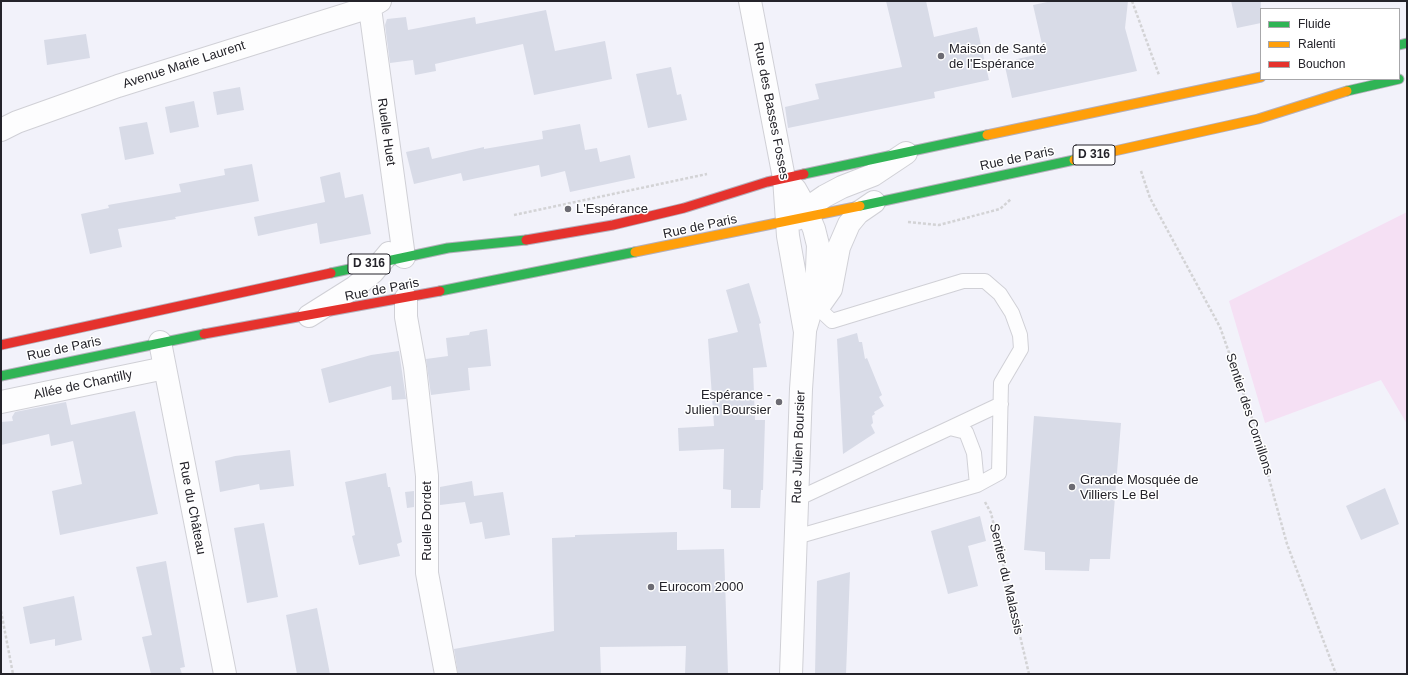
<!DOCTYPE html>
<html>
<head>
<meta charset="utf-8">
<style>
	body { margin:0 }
	#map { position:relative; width:1408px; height:675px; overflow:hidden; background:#f2f2fa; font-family:Helvetica,sans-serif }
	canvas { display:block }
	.frame { position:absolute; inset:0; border:2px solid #24232a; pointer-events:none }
	.legend { position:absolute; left:1260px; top:8px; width:140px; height:72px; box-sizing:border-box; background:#fff; border:1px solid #a7a7aa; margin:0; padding:5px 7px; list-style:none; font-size:12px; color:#24232a }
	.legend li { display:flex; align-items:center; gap:8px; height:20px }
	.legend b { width:20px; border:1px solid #a7a7aa }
</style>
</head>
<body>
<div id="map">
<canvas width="1408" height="675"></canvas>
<div class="frame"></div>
<ul class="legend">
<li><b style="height:5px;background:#30b455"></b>Fluide</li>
<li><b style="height:5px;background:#ff9f0a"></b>Ralenti</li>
<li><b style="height:5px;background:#e5322d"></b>Bouchon</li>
</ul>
</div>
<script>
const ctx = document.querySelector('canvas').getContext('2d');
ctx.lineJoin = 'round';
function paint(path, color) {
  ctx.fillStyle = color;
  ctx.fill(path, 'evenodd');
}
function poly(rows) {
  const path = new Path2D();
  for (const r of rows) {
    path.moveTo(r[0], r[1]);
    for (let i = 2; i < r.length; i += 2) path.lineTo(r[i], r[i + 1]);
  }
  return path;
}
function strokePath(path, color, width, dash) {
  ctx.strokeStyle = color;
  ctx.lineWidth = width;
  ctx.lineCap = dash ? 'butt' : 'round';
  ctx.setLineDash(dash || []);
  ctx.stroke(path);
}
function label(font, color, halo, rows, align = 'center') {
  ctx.font = font + ' Helvetica,sans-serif';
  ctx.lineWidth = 3;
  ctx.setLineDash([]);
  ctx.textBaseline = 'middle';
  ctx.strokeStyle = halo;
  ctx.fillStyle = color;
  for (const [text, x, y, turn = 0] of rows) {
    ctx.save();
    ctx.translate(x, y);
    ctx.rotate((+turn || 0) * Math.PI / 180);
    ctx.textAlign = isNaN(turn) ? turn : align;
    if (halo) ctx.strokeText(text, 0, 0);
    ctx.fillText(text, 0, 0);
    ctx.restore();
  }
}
const green = poly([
	[1407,212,1407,424,1381,380,1265,423,1229,301]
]);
const building = poly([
	[886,1,926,1,934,37,977,27,989,80,934,92,935,98,788,128,785,107,819,99,815,84,902,67],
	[1052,1,1128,1,1125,28,1137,71,1012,98,1004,62,1044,53,1033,5],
	[1231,1,1261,1,1261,23,1237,28],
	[546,10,555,51,605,41,612,79,534,95,523,44,435,64,436,71,415,75,413,60,390,63,385,25,387,19,406,17,408,30,475,17,476,24],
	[86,34,90,58,47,65,44,40],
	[671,67,677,95,681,94,687,120,648,128,636,74],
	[240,87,244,110,217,115,213,92],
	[194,101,199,127,170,133,165,107],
	[147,122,154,154,125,160,119,127],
	[580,124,585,150,597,148,600,162,630,155,635,178,570,192,565,171,541,177,539,165,463,181,461,173,414,184,406,152,429,147,432,159,484,147,484,149,543,139,542,131],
	[252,164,259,201,175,217,176,219,118,229,122,247,90,254,81,214,109,208,108,205,181,192,179,184,225,175,224,169],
	[340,172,345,198,363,194,371,234,320,244,317,223,258,236,254,217,325,202,320,177],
	[749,283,761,323,759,324,767,367,753,368,755,420,765,420,763,490,761,490,760,508,731,508,731,490,723,489,724,449,679,451,678,428,714,426,708,339,738,332,726,290],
	[487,329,491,366,468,368,470,390,431,395,426,359,448,356,446,338,469,335,470,332],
	[857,333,859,342,862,342,865,359,867,358,882,395,879,397,884,406,874,412,875,414,872,416,873,423,871,425,875,433,843,454,837,339],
	[399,351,406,399,392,400,391,386,329,403,321,369,371,355],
	[66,402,71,425,135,411,158,514,60,535,52,491,82,484,73,441,51,446,49,434,1,445,1,422,13,421,12,417,15,412],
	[1034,416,1121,423,1110,559,1090,559,1089,571,1045,570,1045,552,1024,550],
	[290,450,294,486,260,490,259,484,220,492,215,461,235,456],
	[386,473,388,487,390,487,402,542,397,544,400,556,359,565,352,536,355,535,345,482],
	[472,481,474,496,503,492,510,535,485,539,482,522,470,524,465,502,440,505,440,487],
	[1385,488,1399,524,1361,540,1346,506],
	[414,491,414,507,407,508,405,492],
	[980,516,986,541,968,546,978,586,948,594,931,531],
	[264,523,278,597,247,603,234,528],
	[677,532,677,550,724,549,728,674,685,674,686,646,600,647,601,674,458,674,454,649,554,631,552,538,575,537,575,535],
	[166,561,185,667,180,668,182,674,151,674,142,637,152,635,136,567],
	[850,572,846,674,815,674,817,581],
	[74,596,82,640,55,646,55,639,30,644,23,607],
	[317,608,330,674,297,674,286,615]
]);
const path = poly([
	[1132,1,1159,75],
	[1141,171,1150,198,1220,327,1254,424,1287,544,1336,674],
	[514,215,707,174],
	[908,222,939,225,1000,209,1011,199],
	[985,502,991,513,1029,674],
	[1,611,13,674]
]);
const lane = poly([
	[950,428,1001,404],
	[797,499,950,428,966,432,974,453,977,485],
	[796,537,977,485,999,473,1001,383,1021,349,1020,335,1012,313,1000,294,985,281,963,281,832,321,818,308]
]);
const street = poly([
	[369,1,404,257],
	[750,1,784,178,788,236,805,332,801,389,791,674],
	[1,130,17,122,118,86,370,7,380,1],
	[784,178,795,189,804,205,814,229,818,245,816,293,805,330],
	[797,219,806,209,825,196,842,187,873,175,906,153],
	[406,298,406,317,415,367,427,476,427,573,446,674],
	[819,306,831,289,839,247,849,224,858,213,874,202],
	[309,316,355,287,373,272,389,253],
	[160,342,225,674],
	[1,402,165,368]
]);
const fast = poly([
	[1399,45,1407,43],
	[1347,91,1399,79],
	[804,174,987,135],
	[860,206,1074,160],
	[331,273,448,248,526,240],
	[440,291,635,252],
	[1,376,204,334]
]);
const slow = poly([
	[987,135,1261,77],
	[1074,160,1258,119,1347,91],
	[635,252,860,206]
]);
const jam = poly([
	[526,240,613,225,684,208,767,182,804,174],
	[204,334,440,291],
	[1,345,331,273]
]);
const markers = [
	[941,56,4,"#6c6b73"],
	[568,209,4,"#6c6b73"],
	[779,402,4,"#6c6b73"],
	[1072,487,4,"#6c6b73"],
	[651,587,4,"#6c6b73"]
];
const shields = [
	[1094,155,42],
	[369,264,42]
];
const shieldNames = [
	["D 316",1094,155],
	["D 316",369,264]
];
const poiNames = [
	["Maison de Santé",949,49],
	["de l'Espérance",949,64],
	["L'Espérance",576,209],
	["Espérance -",771,395,"right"],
	["Julien Boursier",771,410,"right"],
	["Grande Mosquée de",1080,480],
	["Villiers Le Bel",1080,495],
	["Eurocom 2000",659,587]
];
const streetNames = [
	["Avenue Marie Laurent",184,65,-18],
	["Rue des Basses Fosses",771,111,79],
	["Ruelle Huet",386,132,82],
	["Rue de Paris",1017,159,-12],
	["Rue de Paris",700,227,-12],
	["Rue de Paris",382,290,-11],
	["Rue de Paris",64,349,-12],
	["Allée de Chantilly",83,385,-12],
	["Sentier des Cornillons",1249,414,72],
	["Rue Julien Boursier",799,447,-88],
	["Rue du Château",192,508,79],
	["Ruelle Dordet",427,521,-90],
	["Sentier du Malassis",1006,579,77]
];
paint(green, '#f5e0f4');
paint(building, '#d8dbe7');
strokePath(lane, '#d0d0d6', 16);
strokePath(street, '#d0d0d6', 24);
strokePath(fast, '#b4afbb', 11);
strokePath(slow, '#b4afbb', 11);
strokePath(jam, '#b4afbb', 11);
strokePath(path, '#d3d3d5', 2.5, [3, 2]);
strokePath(lane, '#fdfdfe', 14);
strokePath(street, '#fdfdfe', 22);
strokePath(fast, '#30b455', 9);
strokePath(slow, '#ff9f0a', 9);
strokePath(jam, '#e5322d', 9);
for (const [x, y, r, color] of markers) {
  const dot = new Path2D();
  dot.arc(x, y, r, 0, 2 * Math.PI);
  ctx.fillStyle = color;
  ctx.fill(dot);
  strokePath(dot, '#fff', 1.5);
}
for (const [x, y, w] of shields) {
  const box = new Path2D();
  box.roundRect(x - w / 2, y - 10, w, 20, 3);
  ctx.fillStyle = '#fff';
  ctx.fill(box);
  strokePath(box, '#24232a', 1);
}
label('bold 12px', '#24232a', null, shieldNames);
label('13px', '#24232a', '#fff', poiNames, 'left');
label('13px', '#24232a', '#fff', streetNames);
</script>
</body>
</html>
